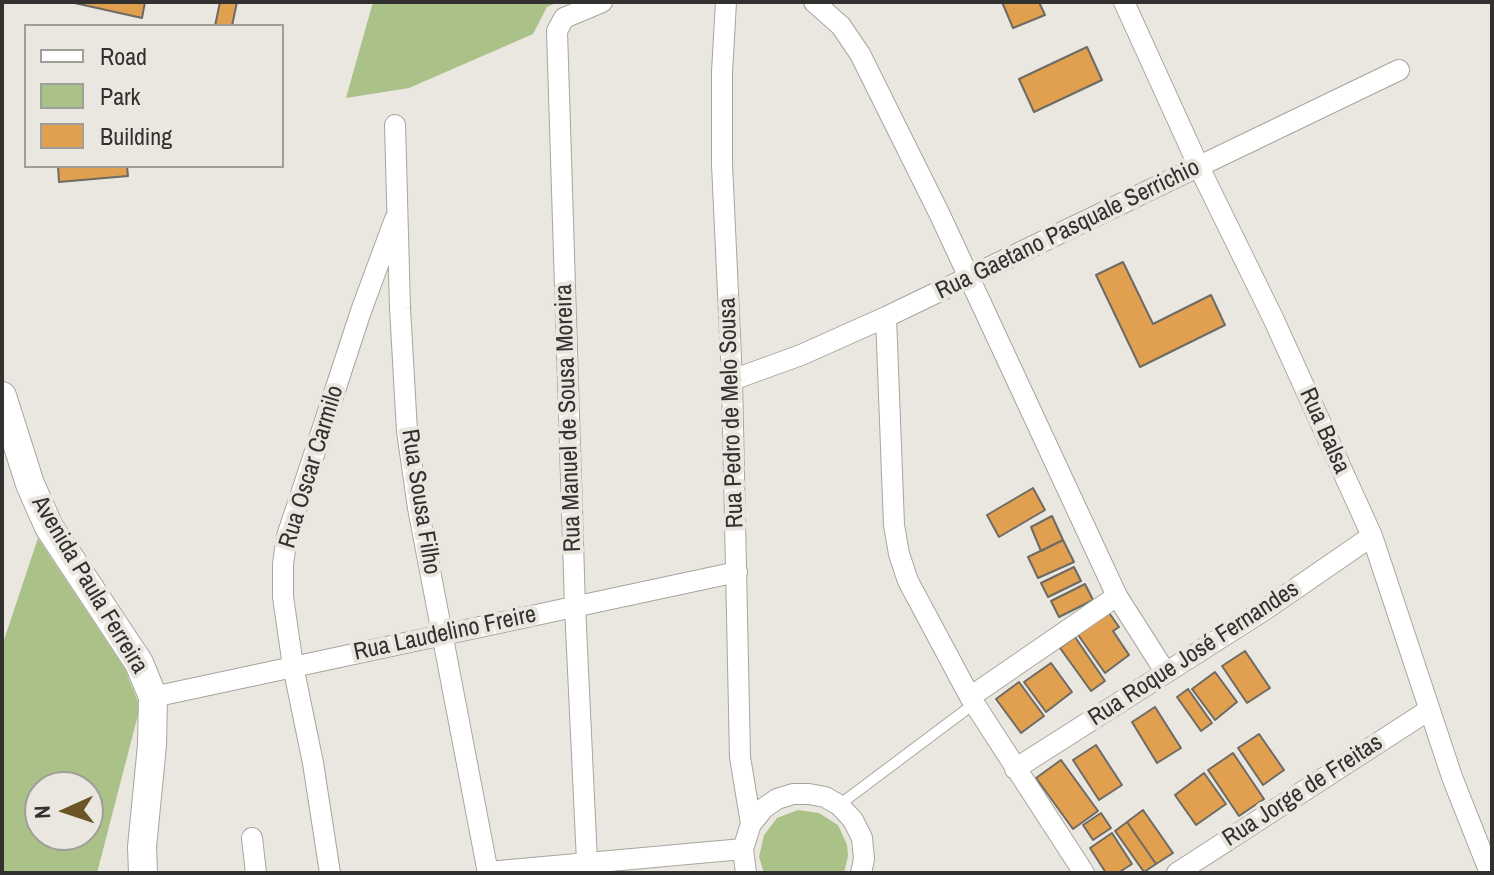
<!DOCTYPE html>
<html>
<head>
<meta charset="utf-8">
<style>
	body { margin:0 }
	#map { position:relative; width:1494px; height:875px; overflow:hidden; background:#e9e7df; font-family:"Archivo Narrow",sans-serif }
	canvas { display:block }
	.frame { position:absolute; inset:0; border:4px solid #32312f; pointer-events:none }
	.legend { position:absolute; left:24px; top:24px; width:260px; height:144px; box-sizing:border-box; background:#e9e7df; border:2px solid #a09e99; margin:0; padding:10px 14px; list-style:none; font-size:24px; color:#32312f }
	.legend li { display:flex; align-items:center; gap:16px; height:40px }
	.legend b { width:40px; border:2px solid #a09e99 }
	.north { position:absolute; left:24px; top:771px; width:80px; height:80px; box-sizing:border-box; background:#e9e7df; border:2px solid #a09e99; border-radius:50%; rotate:267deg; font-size:22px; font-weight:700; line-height:32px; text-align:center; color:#32312f }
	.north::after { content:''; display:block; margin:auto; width:28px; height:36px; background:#6c5525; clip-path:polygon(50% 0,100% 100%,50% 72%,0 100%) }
</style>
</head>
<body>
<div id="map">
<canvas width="1494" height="875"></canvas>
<div class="frame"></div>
<ul class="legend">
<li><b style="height:10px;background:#fff"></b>Road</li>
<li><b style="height:22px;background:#aac188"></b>Park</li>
<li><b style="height:22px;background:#e0a04f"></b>Building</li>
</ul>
<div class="north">N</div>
</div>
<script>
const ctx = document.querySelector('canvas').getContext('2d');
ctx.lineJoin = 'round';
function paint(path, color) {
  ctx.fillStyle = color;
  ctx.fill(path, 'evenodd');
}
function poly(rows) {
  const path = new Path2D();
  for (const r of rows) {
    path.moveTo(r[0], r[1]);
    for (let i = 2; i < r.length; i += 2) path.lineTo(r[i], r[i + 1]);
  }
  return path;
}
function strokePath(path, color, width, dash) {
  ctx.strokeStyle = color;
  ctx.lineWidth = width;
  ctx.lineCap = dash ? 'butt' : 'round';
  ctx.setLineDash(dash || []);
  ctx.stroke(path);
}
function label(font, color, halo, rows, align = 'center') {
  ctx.font = font + ' "Archivo Narrow",sans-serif';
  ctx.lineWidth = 8;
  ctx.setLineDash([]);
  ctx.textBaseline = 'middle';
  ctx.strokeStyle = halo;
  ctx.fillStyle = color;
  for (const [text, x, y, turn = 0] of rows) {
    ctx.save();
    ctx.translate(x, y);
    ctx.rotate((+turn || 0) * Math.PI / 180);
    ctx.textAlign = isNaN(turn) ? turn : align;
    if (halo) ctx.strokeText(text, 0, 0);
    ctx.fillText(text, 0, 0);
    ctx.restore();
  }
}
const green = poly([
	[373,2,558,2,547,7,533,34,409,88,346,98],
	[38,538,125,669,140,707,97,873,2,873,2,646],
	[40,787,88,787,88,835,40,835],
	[798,810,819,813,838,825,847,845,848,856,844,873,764,873,759,857,764,835,777,818]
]);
const building = poly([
	[70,2,145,2,142,18,70,2],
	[220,2,237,2,232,26,215,26,220,2],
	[1002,2,1039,2,1045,15,1013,28,1002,2],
	[1087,47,1102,80,1034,112,1019,79,1087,47],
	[58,166,127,166,128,176,59,182,58,166],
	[1123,262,1153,324,1211,295,1225,325,1140,367,1096,275,1123,262],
	[1033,488,1045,510,999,537,987,515,1033,488],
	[1052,516,1063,540,1041,551,1031,527,1052,516],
	[1063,540,1074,562,1038,578,1028,557,1063,540],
	[1074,567,1081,581,1048,597,1041,583,1074,567],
	[1085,584,1093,600,1059,617,1051,601,1085,584],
	[1107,610,1119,627,1113,631,1129,655,1105,673,1076,632,1107,610],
	[1075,637,1105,681,1091,691,1060,648,1075,637],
	[1245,651,1270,688,1247,703,1222,666,1245,651],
	[1051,663,1072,692,1046,712,1024,682,1051,663],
	[1215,672,1237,702,1215,720,1192,689,1215,672],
	[1019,682,1044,716,1021,733,996,699,1019,682],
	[1188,689,1212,723,1201,731,1177,697,1188,689],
	[1155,707,1181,748,1157,763,1132,722,1155,707],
	[1259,734,1284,770,1263,785,1238,748,1259,734],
	[1096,745,1122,785,1099,800,1073,760,1096,745],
	[1233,753,1264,799,1239,816,1208,770,1233,753],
	[1061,760,1098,811,1073,829,1036,778,1061,760],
	[1204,773,1226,804,1196,825,1175,795,1204,773],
	[1143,810,1173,853,1156,864,1127,822,1143,810],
	[1101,813,1111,828,1093,840,1083,825,1101,813],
	[1127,822,1156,864,1144,872,1115,831,1127,822],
	[1112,833,1132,864,1118,873,1106,873,1090,848,1112,833]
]);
const lane = poly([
	[839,805,975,703]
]);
const street = poly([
	[726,2,722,72,722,164,732,380,740,757,751,824],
	[814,2,841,26,860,54,940,215,1117,596,1166,673],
	[1124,2,1199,167,1273,318,1372,536,1452,777,1490,873],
	[395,125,400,308,407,431,418,508,488,873],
	[886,317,894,525,899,554,908,581,970,697,1084,873],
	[732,380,801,355,886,317,1399,70],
	[153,697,737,572],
	[970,697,1117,596],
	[1015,769,1266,609,1372,536],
	[252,838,256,873],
	[587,862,575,606,557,31,564,18,602,2],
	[488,872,743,849],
	[330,873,313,763,293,666,283,597,283,564,287,536,305,482,361,311,395,219],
	[746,873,743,849,751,824,764,808,777,799,793,794,809,794,825,797,839,805,853,820,862,838,864,859,861,873],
	[1177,873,1429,710]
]);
const secondary = poly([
	[2,396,30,484,49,527,139,663,153,697,152,745,142,847,143,873]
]);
const streetNames = [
	["Rua Gaetano Pasquale Serrichio",1068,230,-26],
	["Rua Pedro de Melo Sousa",732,413,-92],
	["Rua Manuel de Sousa Moreira",569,418,-92],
	["Rua Balsa",1324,431,66],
	["Rua Oscar Carmilo",312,467,-73],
	["Rua Sousa Filho",420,502,81],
	["Avenida Paula Ferreira",89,585,59],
	["Rua Laudelino Freire",445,634,-12],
	["Rua Roque José Fernandes",1194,654,-33],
	["Rua Jorge de Freitas",1303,791,-33]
];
paint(green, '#aac188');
paint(building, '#e0a04f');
strokePath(building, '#6e6a64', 2);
strokePath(lane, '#a7a59e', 12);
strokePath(street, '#a7a59e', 22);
strokePath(secondary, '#a7a59e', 30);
strokePath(lane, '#fff', 10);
strokePath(street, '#fff', 20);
strokePath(secondary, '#fff', 28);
label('24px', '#32312f', '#e9e7df', streetNames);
</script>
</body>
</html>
